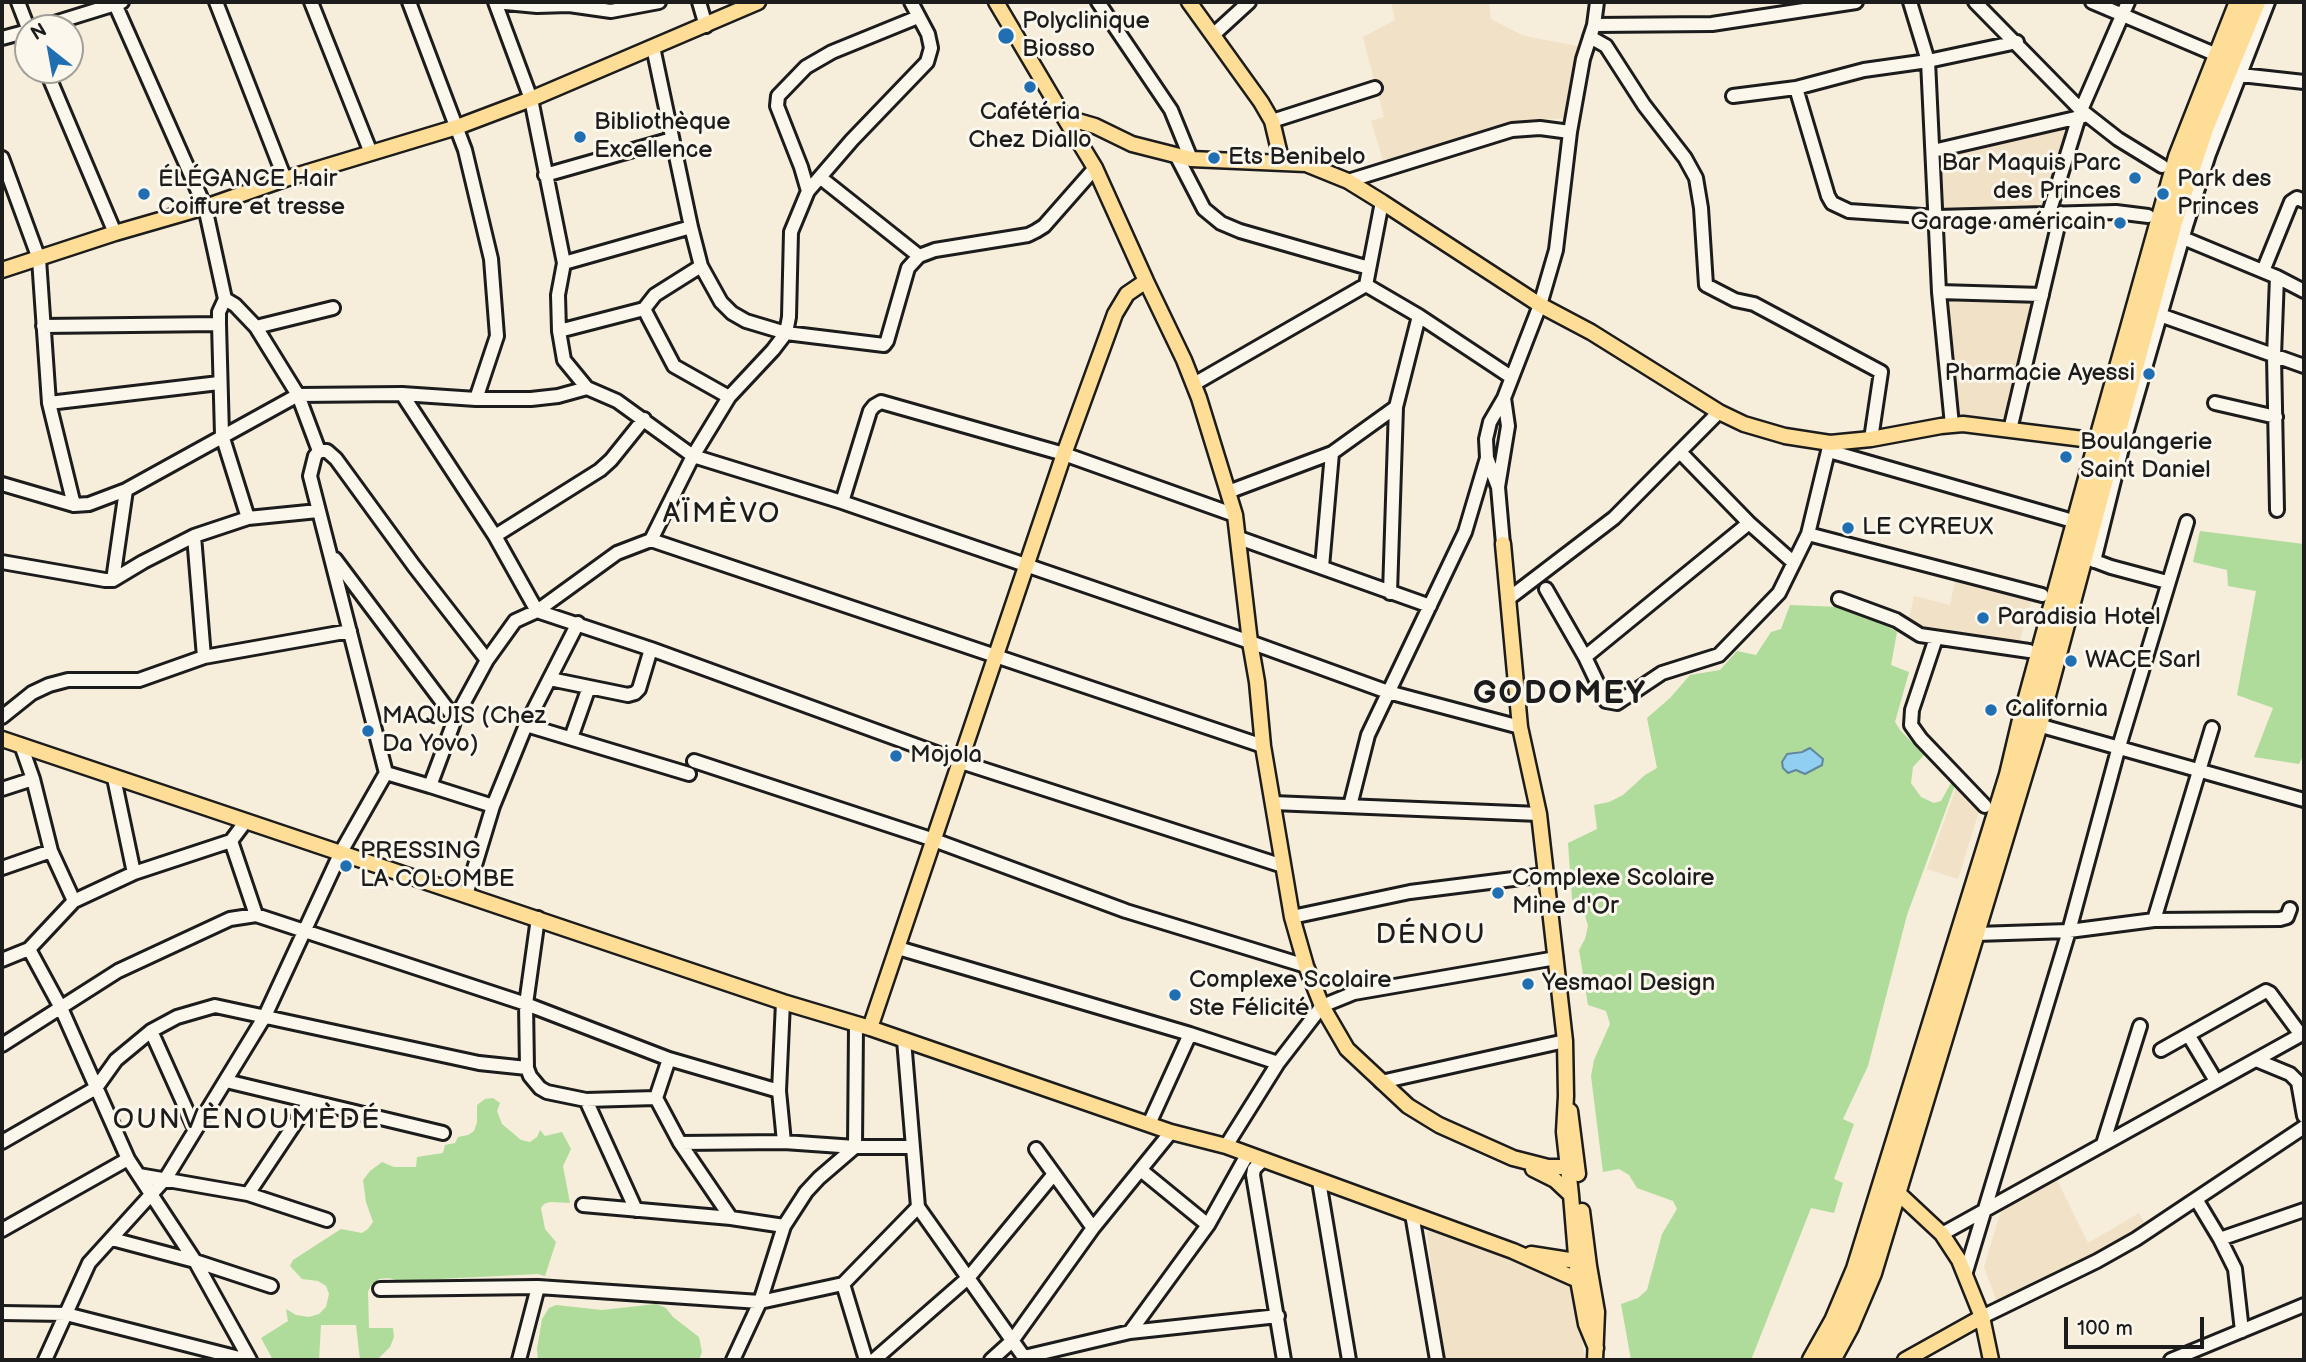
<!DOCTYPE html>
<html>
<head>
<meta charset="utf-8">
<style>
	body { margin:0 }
	#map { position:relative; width:2306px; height:1362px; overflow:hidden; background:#f6eddb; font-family:"Balsamiq Sans",sans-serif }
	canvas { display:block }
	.frame { position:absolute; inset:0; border:4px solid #1c1c1c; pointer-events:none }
	.north { position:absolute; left:14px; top:14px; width:70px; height:70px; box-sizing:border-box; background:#fbf7ec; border:2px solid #a29f99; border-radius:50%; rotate:329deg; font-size:19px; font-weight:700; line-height:28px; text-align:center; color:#1c1c1c }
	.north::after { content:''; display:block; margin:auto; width:24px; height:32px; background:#1f6fb2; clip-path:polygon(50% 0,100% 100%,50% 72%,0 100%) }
	.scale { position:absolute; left:2064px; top:1317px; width:140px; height:32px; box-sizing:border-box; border:4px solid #1c1c1c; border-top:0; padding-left:9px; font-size:21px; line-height:24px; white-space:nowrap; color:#1c1c1c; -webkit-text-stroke:5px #fbf7ec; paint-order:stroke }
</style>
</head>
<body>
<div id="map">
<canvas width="2306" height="1362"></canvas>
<div class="frame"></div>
<div class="north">N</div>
<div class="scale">100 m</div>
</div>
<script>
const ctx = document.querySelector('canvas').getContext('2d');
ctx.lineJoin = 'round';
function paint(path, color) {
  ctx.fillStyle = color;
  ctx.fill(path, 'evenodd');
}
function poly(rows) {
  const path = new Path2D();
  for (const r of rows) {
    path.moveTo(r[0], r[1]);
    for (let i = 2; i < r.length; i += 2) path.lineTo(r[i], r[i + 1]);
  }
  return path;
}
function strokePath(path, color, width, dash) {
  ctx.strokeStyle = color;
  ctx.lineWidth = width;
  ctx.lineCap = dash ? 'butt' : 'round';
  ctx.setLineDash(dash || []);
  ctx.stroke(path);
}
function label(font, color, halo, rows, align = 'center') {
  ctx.font = font + ' "Balsamiq Sans",sans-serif';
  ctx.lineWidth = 6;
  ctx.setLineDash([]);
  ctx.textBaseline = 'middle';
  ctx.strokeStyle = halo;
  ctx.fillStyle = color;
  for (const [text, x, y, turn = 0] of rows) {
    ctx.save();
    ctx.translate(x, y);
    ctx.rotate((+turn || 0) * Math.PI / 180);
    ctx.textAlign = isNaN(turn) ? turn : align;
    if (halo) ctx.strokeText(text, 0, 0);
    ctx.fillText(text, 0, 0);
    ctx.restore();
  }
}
const built = poly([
	[1391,2,1489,2,1491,19,1524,36,1583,47,1563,118,1524,122,1383,160,1371,121,1384,117,1363,37,1395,20],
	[2062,127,2065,132,2044,209,1943,210,1939,156],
	[1947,299,2030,299,2033,303,2005,418,1961,416,1957,411],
	[1956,576,2032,599,2019,643,1907,629,1914,596,1950,605],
	[1956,788,1970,805,1980,808,1958,879,1927,869],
	[2056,1178,2088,1243,2139,1213,2146,1226,1998,1305,1984,1267,2001,1211],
	[1431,1229,1574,1285,1585,1360,1445,1360,1441,1345,1427,1233]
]);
const green = poly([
	[2200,531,2304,544,2304,754,2299,764,2254,757,2273,708,2237,695,2256,591,2228,586,2227,570,2193,562],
	[1790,605,1841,607,1874,618,1897,632,1891,665,1909,672,1895,722,1900,730,1924,755,1913,767,1911,783,1921,797,1934,803,1941,801,1951,783,1955,785,1907,915,1868,1066,1843,1119,1854,1124,1834,1179,1843,1183,1834,1213,1811,1208,1751,1360,1631,1360,1621,1304,1638,1298,1647,1290,1662,1234,1677,1209,1673,1201,1637,1188,1629,1175,1619,1169,1603,1172,1591,1076,1594,1060,1610,1024,1606,1011,1588,1005,1579,950,1585,939,1588,926,1585,915,1572,899,1568,843,1597,829,1594,805,1609,802,1623,795,1645,775,1657,768,1647,718,1670,698,1690,675,1720,670,1737,651,1756,655,1771,632,1781,629],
	[1811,749,1821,757,1823,762,1802,773,1796,770,1791,772,1789,753],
	[493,1098,500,1103,497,1111,502,1124,521,1140,530,1142,537,1137,540,1130,545,1136,562,1132,571,1149,563,1166,570,1203,550,1202,544,1204,541,1208,545,1229,556,1242,545,1276,538,1274,399,1281,389,1278,379,1279,371,1285,368,1292,369,1328,393,1328,394,1337,390,1347,377,1360,360,1360,356,1325,321,1325,319,1360,273,1360,261,1338,288,1321,286,1309,296,1315,309,1317,319,1314,326,1307,329,1294,326,1286,318,1281,302,1279,290,1266,293,1260,341,1229,362,1233,368,1229,373,1222,366,1202,363,1180,370,1171,382,1162,394,1167,416,1167,417,1157,443,1153,445,1145,455,1143,458,1137,468,1135,474,1131,477,1122,477,1105,485,1099],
	[656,1304,666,1308,673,1317,699,1337,702,1352,699,1360,538,1360,537,1349,542,1319,549,1308,556,1305,602,1310]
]);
const water = poly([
	[1810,748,1823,759,1822,765,1805,774,1796,770,1788,773,1783,768,1782,762,1787,754,1802,752,1810,748]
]);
const minor = poly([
	[18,2,28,28],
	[216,2,285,179],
	[311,2,371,153],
	[409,2,465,150,491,259,497,336,476,399],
	[495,2,531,99,564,263,558,295,559,331,564,360,587,388],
	[495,2,537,6,569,5,611,11,659,2],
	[699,2,706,26],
	[1098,2,1171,110,1191,159],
	[1910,2,1928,61,1939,292,1952,425],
	[1975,2,2081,110,2118,139,2162,166],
	[2092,2,2217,55],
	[115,4,205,207,225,299,235,305,256,327,298,395,319,451],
	[1594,25,1712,24,1856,2],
	[38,28,122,2],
	[1213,35,1249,2],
	[1590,37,1606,46,1644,105,1685,158,1696,178,1701,208,1706,285,1735,300,1754,304,1881,372,1871,439],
	[2,38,28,31],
	[653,47,691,227,701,266,721,302,732,313,746,321,786,333,884,345,887,341,908,268,919,256,935,250,1028,235,1036,231,1044,226,1095,168],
	[46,70,115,233],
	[2232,74,2304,82],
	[1796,88,1828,196,1832,203,1849,211,1937,217,2116,212,2148,216],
	[1733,96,1796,88,1864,70,1928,61,2017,42],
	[1272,121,1375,88],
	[1933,151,2084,116],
	[1176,155,1204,209,1221,223,1240,231,1369,268],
	[2,158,39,259,49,403,74,505],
	[545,175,672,139],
	[821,178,919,256],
	[1348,181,1512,130,1540,128,1570,132],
	[808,191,801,167,777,106,778,96,806,67,832,52,918,17],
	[2049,213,2081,110,2128,2],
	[2183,238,2277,277,2304,291],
	[564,263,691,227],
	[2263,271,2291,202,2297,198,2304,201],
	[2277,277,2274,356,2277,510],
	[1366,285,1419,316,1511,377],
	[1939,292,2042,295],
	[225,299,219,312,219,324,222,435,248,518],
	[644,309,674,366,729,397],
	[2160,315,2304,366],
	[43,326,219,324],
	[256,327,333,308],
	[559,331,644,309,655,295,701,266],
	[1194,384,1366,285,1382,202],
	[402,394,495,536,537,611,651,649,961,762,1283,866],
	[49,403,219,383],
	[2215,403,2276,417],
	[2010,430,2061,213],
	[319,451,327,451,336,459,414,566,487,660],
	[1829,451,2066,519],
	[1680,452,1749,523,1794,563],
	[2,484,74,505,89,504,126,490,298,395,402,394,476,399,531,399,558,396,587,388,617,401,693,456,842,502,1250,642,1388,692,1520,727],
	[1498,487,1508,426,1504,398],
	[1228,492,1332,453,1396,407],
	[842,502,870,411,874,406,881,402,1064,454,1235,515],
	[1808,534,2042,595],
	[194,536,204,657],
	[495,536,600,470,611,460,644,419],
	[1239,538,1430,606],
	[651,540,1263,746],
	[1503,544,1498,487,1487,458,1486,439,1490,422,1504,398,1540,305,1556,250,1570,132,1583,59,1594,25,1597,2],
	[2087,558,2111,567,2167,582],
	[335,559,455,719],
	[2094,561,2123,444,2186,226,2209,154,2268,2],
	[2,562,105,580,113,580,143,562,194,536,248,518,318,511],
	[1322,567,1332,453],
	[113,580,126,490],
	[1546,589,1585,657,1606,701,1617,703,1662,673,1719,655,1779,593,1808,534,1830,443],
	[1390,593,1396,407,1419,316],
	[1508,599,1614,518,1719,412],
	[1839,599,1896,620,1920,635,2029,651],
	[1936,638,1912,710,1911,725,1921,739,1985,806],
	[1585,657,1749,523],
	[550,679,628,695,635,693,639,689,651,649],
	[2,717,32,693,49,685,68,680,139,680,204,657,350,631],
	[526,725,689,774],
	[2038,725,2304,800],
	[571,738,589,687],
	[21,745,33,779,51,851,74,901],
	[694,761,934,840,1126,911,1306,966],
	[386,773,430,786,455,719,487,660,515,621,537,611,617,553,651,540,693,456,729,397,773,350,786,333,789,317,791,232,808,191,852,140,927,62,931,48,928,34,911,2],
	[114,778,134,873],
	[430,786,493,806],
	[2,789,33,779],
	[1273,803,1539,814],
	[1350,806,1368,735,1465,532,1487,458],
	[231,841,256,915],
	[2,868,51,851],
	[466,895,493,806,526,725,578,623],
	[1292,917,1410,892,1545,875],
	[538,918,526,1004,527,1068,530,1076,540,1088,547,1092,586,1100,656,1098],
	[2154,920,2212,728],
	[1976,934,2069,931,2154,920,2280,919,2287,917,2290,909],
	[898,948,1190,1034,1278,1063],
	[29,949,61,1008,128,1159,195,1261,250,1360],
	[2,960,29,949,74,901,134,873,231,841,246,821],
	[783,1002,779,1091,784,1142],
	[151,1031,195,1129],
	[2189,1036,2216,1081],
	[904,1040,918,1207,1026,1360],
	[2,1045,118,971,230,919,256,915,526,1004,669,1059,779,1091],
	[2161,1050,2266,991,2270,993,2301,1035],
	[669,1059,656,1098,680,1143,731,1218],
	[2256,1060,2290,1074,2298,1082,2304,1116],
	[226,1081,443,1133],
	[1381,1082,1565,1041],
	[586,1100,636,1210],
	[1149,1124,1190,1034],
	[2,1142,96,1088,116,1060,151,1031,177,1017,215,1006,479,1063,527,1068],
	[680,1143,784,1142,855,1147,913,1147],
	[2103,1144,2140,1026],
	[1226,1146,1278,1063,1322,1006,1354,993,1556,958],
	[1036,1149,1093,1228],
	[1263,1160,1254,1169,1253,1175,1284,1360],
	[1142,1171,1208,1225],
	[139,1175,248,1194,327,1220],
	[1319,1181,1349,1360],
	[248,1194,310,1101],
	[2196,1199,2220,1239,2235,1269,2242,1331],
	[583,1205,731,1218,784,1226],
	[1412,1214,1437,1360],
	[2,1230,128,1159],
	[1942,1234,2304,1033],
	[112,1239,195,1261,271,1286],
	[2220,1239,2304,1210],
	[1965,1275,2069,931,2118,750,2187,522],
	[843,1284,866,1360],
	[380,1289,538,1287,760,1302,843,1284,918,1207],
	[2,1313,66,1314,247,1360],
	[1982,1317,2097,1261,2136,1239,2304,1127],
	[1130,1332,1208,1225,1247,1155],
	[1024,1357,1130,1332,1278,1316],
	[45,1360,89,1263,166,1178,265,1016,341,852,386,773,310,476,315,456,319,451],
	[519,1360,538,1287],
	[733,1360,760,1302,784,1226,806,1192,819,1178,855,1147,856,1026],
	[874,1360,969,1277,1054,1174],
	[991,1360,1012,1341,1093,1228,1171,1132],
	[2171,1360,2304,1305]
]);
const major = poly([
	[996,2,1064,117,1095,126,1132,144,1191,159,1306,164,1348,181,1382,202,1540,305,1591,332,1719,412,1744,424,1785,436,1830,443,1871,439,1941,426,1963,424,2123,444],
	[1189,2,1261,102,1272,121,1282,163],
	[1064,117,1095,168,1146,281,1184,360,1199,398,1235,515,1250,642,1257,682,1263,746,1292,917,1306,966,1322,1006,1347,1049,1408,1106,1439,1125,1513,1158,1548,1167,1571,1167,1577,1169],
	[2,270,115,233,205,207,285,179,457,127,531,99,758,2],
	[1503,544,1520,727,1539,814,1565,1041,1566,1096,1564,1132,1571,1195],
	[2,739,783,1002,870,1028,1171,1132,1226,1146,1513,1251,1578,1280],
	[870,1028,1064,454,1115,314,1127,294,1146,281],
	[1570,1111,1578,1174],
	[1533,1169,1555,1180,1571,1195,1578,1280,1586,1324,1596,1348],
	[1896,1191,1942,1234,1959,1260,1982,1317,1991,1360],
	[1582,1211,1589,1266],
	[1531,1254,1582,1262,1589,1266,1597,1312,1595,1360],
	[1905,1360,1982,1317]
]);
const highway = poly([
	[1812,1360,1834,1321,1856,1269,2009,775,2022,720,2098,442,2178,157,2239,2],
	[1831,1360,1849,1327,1872,1273,2038,725,2173,222,2205,126,2256,2]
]);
const markers = [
	[1006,36,9,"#1f6fb2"],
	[1030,87,7,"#1f6fb2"],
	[580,137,7,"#1f6fb2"],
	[1214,158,7,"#1f6fb2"],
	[2135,178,7,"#1f6fb2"],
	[144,194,7,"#1f6fb2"],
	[2163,194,7,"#1f6fb2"],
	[2120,223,7,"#1f6fb2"],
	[2149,374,7,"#1f6fb2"],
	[2066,457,7,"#1f6fb2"],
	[1848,528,7,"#1f6fb2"],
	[1983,618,7,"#1f6fb2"],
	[2071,661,7,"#1f6fb2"],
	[1991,710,7,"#1f6fb2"],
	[368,731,7,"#1f6fb2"],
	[896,756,7,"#1f6fb2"],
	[346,866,7,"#1f6fb2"],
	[1498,893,7,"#1f6fb2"],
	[1528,984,7,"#1f6fb2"],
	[1175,995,7,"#1f6fb2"]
];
const poiNames = [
	["Polyclinique",1022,22],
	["Biosso",1022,50],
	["Cafétéria",1030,113,"center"],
	["Chez Diallo",1030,141,"center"],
	["Bibliothèque",594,123],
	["Excellence",594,151],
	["Ets Benibelo",1228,158],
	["Bar Maquis Parc",2121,164,"right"],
	["des Princes",2121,192,"right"],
	["ÉLÉGANCE Hair",158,180],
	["Coiffure et tresse",158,208],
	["Park des",2177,180],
	["Princes",2177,208],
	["Garage américain",2106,223,"right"],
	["Pharmacie Ayessi",2135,374,"right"],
	["Boulangerie",2080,443],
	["Saint Daniel",2080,471],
	["LE CYREUX",1862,528],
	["Paradisia Hotel",1997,618],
	["WACE Sarl",2085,661],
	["California",2005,710],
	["MAQUIS (Chez",382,717],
	["Da Yovo)",382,745],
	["Mojola",910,756],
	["PRESSING",360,852],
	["LA COLOMBE",360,880],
	["Complexe Scolaire",1512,879],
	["Mine d'Or",1512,907],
	["Complexe Scolaire",1189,981],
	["Ste Félicité",1189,1009],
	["Yesmaol Design",1542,984]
];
const quarterNames = [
	["AÏMÈVO",722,515],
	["DÉNOU",1431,936],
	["OUNVÈNOUMÈDÉ",247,1121]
];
const districtNames = [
	["GODOMEY",1560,695]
];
paint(built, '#f1e1c7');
paint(green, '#afdc9b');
paint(water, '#90cff1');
strokePath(water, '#62879c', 2);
strokePath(minor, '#1c1c1c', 18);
strokePath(major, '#1c1c1c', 19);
strokePath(highway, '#1c1c1c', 23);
strokePath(minor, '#fbf7ec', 12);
strokePath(major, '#fede96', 14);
strokePath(highway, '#fede96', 18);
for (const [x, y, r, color] of markers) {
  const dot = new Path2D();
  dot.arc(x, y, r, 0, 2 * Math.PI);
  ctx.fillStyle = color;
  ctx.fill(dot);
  strokePath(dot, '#fbf7ec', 2.5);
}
label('24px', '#1c1c1c', '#fbf7ec', poiNames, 'left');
ctx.letterSpacing = '2px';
label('28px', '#1c1c1c', '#fbf7ec', quarterNames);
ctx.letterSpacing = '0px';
ctx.letterSpacing = '2px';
label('bold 32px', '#1c1c1c', '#fbf7ec', districtNames);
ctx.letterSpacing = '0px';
</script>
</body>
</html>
